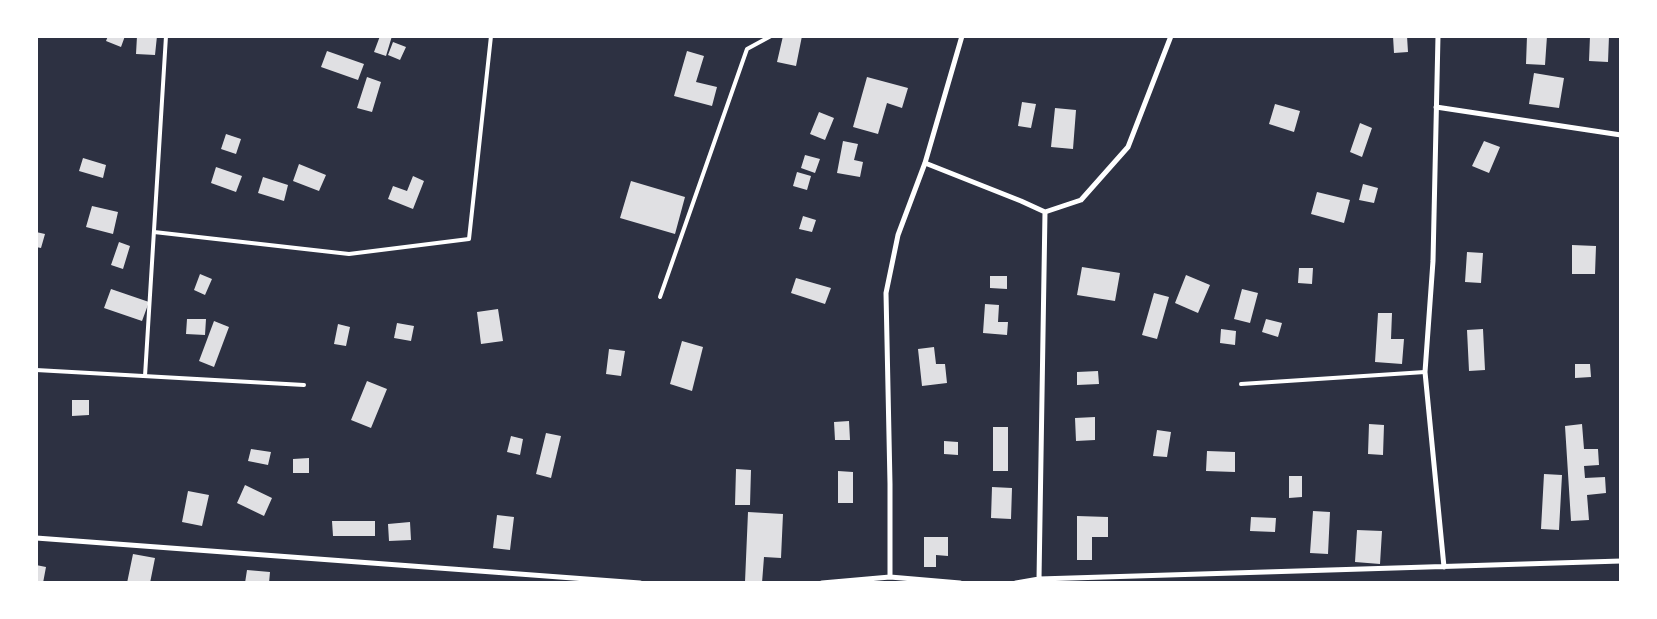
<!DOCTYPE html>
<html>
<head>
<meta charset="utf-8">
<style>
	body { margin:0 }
	#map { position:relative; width:1657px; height:619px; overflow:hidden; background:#2d3142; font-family:Roboto,sans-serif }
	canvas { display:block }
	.frame { position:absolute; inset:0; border:38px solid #fff; pointer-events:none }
</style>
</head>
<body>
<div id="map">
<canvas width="1657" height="619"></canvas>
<div class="frame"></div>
</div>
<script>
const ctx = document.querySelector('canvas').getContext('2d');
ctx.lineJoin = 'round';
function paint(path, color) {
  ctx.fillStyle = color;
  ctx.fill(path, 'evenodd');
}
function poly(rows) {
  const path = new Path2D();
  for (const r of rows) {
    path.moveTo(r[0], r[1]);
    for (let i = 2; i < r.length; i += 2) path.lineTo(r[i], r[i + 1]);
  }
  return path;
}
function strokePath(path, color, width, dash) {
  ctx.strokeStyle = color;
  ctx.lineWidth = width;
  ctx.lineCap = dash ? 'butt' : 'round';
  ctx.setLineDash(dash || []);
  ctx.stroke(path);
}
const building = poly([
	[108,36,125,36,121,47,106,41],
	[137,36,157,36,155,55,136,54],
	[380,36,392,36,386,56,374,52],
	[783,36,802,36,796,66,777,62],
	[1393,36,1407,36,1408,52,1394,53],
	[1527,36,1547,36,1545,65,1526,64],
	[1590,36,1609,36,1608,62,1589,61],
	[393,42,406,47,400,60,388,55],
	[327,51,364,64,358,80,321,67],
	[687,51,704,56,696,82,717,87,712,106,674,96],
	[1534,73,1564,78,1559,108,1529,104],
	[367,77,381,82,372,112,357,108],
	[867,77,908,88,902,108,887,103,878,134,853,127],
	[1022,102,1036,104,1031,128,1018,126],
	[1275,104,1300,111,1294,132,1269,124],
	[1055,108,1076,110,1073,149,1051,147],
	[819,112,834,118,825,140,810,134],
	[1360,123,1372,128,1362,157,1350,152],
	[226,134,241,139,236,154,221,149],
	[843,141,858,144,854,160,863,162,860,177,837,173],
	[1484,141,1500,147,1489,173,1472,166],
	[805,155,820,159,815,173,801,168],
	[83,158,106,165,103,178,79,171],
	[299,164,326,175,319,191,293,181],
	[216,167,242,176,236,192,211,183],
	[797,172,811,176,807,190,793,186],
	[413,176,424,181,413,209,388,199,393,186,407,191],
	[263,177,288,185,284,201,258,193],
	[631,181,685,197,675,234,620,218],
	[1363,184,1378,188,1374,203,1359,200],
	[1317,192,1350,200,1344,223,1311,214],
	[92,206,118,212,113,234,86,227],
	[803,216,816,220,812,232,799,229],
	[36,232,45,234,41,248,36,247],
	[119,242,130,246,123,269,111,265],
	[1572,245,1596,246,1595,274,1572,274],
	[1467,252,1483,253,1481,283,1465,282],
	[1082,267,1120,273,1115,301,1077,295],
	[1299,268,1313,268,1312,284,1298,283],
	[200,274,212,279,205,295,194,290],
	[1186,275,1210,285,1198,313,1175,303],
	[990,276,1007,276,1007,289,990,288],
	[796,278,831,288,825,304,791,293],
	[111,289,149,302,142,321,104,308],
	[1242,289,1258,293,1250,323,1234,319],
	[1154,293,1169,297,1157,339,1142,335],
	[985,304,999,305,998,322,1008,322,1007,335,983,333],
	[498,309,503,341,481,344,477,312],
	[1378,313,1392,313,1391,339,1404,339,1402,364,1375,362],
	[187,319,206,319,205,335,186,334],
	[1266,319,1282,323,1278,337,1262,332],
	[214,321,229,327,214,367,199,361],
	[397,323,414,326,411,341,394,338],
	[338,324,350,327,346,346,334,344],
	[1221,329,1236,331,1235,345,1220,343],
	[1483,329,1485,370,1469,371,1467,330],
	[682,341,703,347,692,391,670,384],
	[934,347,936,364,945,364,947,383,922,386,918,349],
	[609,349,625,351,621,376,606,374],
	[1575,364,1590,364,1591,377,1575,378],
	[1098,371,1099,384,1077,385,1077,372],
	[367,381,387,389,371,428,351,420],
	[72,400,89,400,89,415,72,416],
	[1095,417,1095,440,1076,441,1075,418],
	[849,421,850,440,835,440,834,422],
	[1369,424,1384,425,1383,455,1368,454],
	[1582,424,1584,449,1598,449,1599,465,1584,466,1585,478,1605,477,1606,493,1587,495,1589,520,1571,521,1565,426],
	[993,427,1008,427,1008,471,993,471],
	[1157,430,1171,432,1167,457,1153,456],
	[546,433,561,436,551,478,536,474],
	[511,436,523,439,520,455,507,452],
	[944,441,958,442,958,455,944,454],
	[251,449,271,452,268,465,248,461],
	[1207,451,1235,452,1235,472,1206,471],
	[309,458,309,473,293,473,293,459],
	[736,469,751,470,750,505,735,505],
	[838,471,853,472,853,503,838,503],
	[1544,474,1562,475,1559,530,1541,529],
	[1289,476,1302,476,1302,497,1289,498],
	[245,485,272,498,264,516,237,503],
	[992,487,1012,488,1011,519,991,518],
	[188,491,209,495,202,526,182,522],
	[1313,511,1330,512,1328,554,1310,553],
	[748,512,783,514,781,558,764,557,762,583,745,582],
	[497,515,514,517,510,550,493,548],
	[1077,516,1108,517,1108,537,1092,537,1092,560,1077,560],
	[1251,517,1276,518,1275,532,1250,531],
	[332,521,375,521,375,536,333,536],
	[410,522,411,540,389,541,388,524],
	[1357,530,1382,531,1380,564,1355,562],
	[924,537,948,537,948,556,936,555,936,567,924,567],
	[133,554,155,558,150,583,127,583],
	[36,565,46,567,43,583,36,583],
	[247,570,270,572,269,583,245,583]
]);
const service = poly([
	[154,232,349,254,469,239,491,36],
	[660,297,747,49,771,36],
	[36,370,304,385],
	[145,376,166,36],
	[1241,384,1425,372]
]);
const minor = poly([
	[1438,36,1433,261,1425,372,1444,567],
	[1436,107,1621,135],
	[925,163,1021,201,1045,212,1081,200,1128,147,1171,36],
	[36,538,640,583],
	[890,577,890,484,886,293,898,235,925,163,962,36],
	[1039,579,1045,212],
	[822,583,890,577,960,583],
	[1016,583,1039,579,1621,561]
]);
paint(building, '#e0e0e3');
strokePath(service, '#fff', 4);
strokePath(minor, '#fff', 5);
</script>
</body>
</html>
